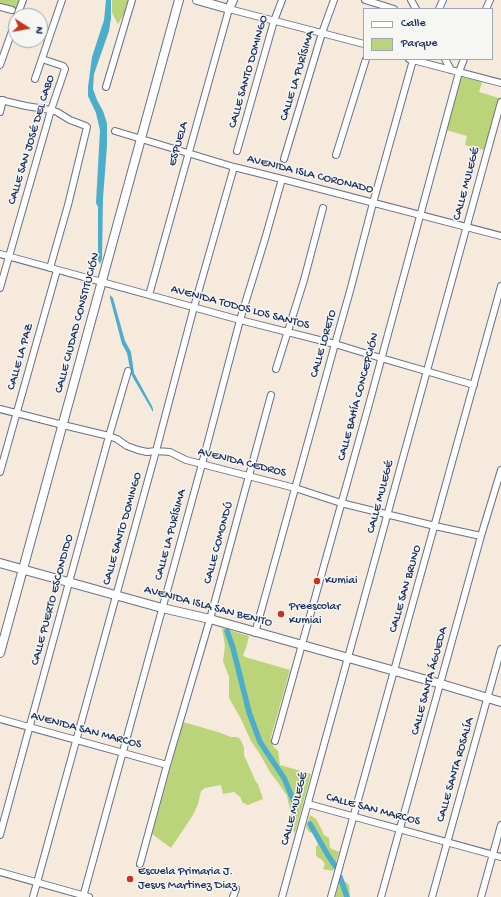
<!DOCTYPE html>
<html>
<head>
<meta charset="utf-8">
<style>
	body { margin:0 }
	#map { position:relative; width:501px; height:897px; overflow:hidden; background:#f5eadb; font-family:"Gochi Hand",sans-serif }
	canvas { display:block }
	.legend { position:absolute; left:363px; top:8px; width:130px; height:52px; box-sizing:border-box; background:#f6f6f2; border:1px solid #9ea6b7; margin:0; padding:5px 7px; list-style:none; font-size:12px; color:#1b2f5e }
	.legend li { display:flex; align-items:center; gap:8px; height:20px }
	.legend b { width:20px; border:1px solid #9ea6b7 }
	.north { position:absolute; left:8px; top:8px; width:40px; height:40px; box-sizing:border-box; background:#f6f6f2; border:1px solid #9ea6b7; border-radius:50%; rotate:101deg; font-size:11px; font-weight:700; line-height:16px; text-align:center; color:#1b2f5e }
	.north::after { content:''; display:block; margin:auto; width:14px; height:18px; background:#c8321e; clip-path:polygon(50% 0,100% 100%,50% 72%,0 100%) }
</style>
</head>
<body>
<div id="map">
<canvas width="501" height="897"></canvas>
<ul class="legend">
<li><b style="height:5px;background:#fff"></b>Calle</li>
<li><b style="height:11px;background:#bcd479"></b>Parque</li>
</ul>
<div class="north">N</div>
</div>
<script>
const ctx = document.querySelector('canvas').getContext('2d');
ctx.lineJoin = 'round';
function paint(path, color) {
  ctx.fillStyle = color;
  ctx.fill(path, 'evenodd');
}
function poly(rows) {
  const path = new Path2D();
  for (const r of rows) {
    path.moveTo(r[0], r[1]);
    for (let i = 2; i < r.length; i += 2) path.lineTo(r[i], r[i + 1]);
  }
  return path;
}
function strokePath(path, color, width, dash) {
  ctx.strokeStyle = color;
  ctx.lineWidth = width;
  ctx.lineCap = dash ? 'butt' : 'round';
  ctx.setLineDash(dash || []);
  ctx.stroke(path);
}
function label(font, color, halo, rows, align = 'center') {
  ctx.font = font + ' "Gochi Hand",sans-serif';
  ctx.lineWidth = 3;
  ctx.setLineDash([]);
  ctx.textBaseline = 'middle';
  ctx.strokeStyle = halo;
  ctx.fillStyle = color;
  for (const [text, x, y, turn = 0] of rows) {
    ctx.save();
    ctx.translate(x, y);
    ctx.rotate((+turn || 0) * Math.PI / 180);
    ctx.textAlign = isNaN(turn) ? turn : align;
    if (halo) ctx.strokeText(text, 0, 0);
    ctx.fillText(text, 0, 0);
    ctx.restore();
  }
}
const green = poly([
	[0,0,20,0,16,10,0,5],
	[112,0,131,0,130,4,118,24,112,13],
	[461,76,482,82,479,92,499,98,484,150,465,145,467,136,446,130],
	[222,628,249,636,246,648,243,655,245,657,290,670,271,737,273,746,278,751,280,765,311,774,295,833,294,832,291,824,291,814,287,796,279,784,270,772,261,756,251,741,241,719,229,698,229,677,223,661,225,646],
	[183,722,218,732,231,737,237,737,240,739,244,747,244,755,256,782,258,784,263,799,248,805,243,803,240,797,234,792,223,794,221,785,205,788,201,791,198,804,193,815,171,848,152,834],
	[310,815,316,819,322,830,324,835,329,838,330,848,339,852,333,871,323,869,325,864,322,860,316,856,316,847,318,844,313,833,309,832,306,827],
	[341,878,349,885,350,897,335,897]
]);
const water = poly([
	[106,0,111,0,111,18,109,31,94,74,93,89,97,100,103,111,107,123,107,146,103,198,102,259,100,264,98,260,98,207,96,203,100,130,96,113,88,96,88,87,92,57,104,20],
	[110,295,113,298,125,341,131,352,134,373,152,406,153,409,153,412,131,374,127,353,122,344,110,298]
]);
const canal = poly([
	[227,631,233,648,249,712,260,742,284,778,294,802],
	[310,824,329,857,336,867],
	[340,877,347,897]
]);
const street = poly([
	[365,0,394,9],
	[411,0,416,9],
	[0,7,12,10],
	[439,9,443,0],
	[486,9,490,0],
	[17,16,23,0],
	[409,59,501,83],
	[445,59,451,70],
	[0,65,16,20],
	[35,79,62,0],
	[106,87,132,0],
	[0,100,26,106,51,110,57,112,70,120,86,126,87,127,68,205,50,268],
	[0,112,3,100],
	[115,131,234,167,282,179,501,236],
	[237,151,274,21,282,0],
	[336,155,366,59],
	[284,159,322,33,334,0],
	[0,254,240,320,335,344,381,358,474,385],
	[0,288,51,110,65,69,63,66,42,59],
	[149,295,229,9,364,44],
	[276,369,304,280,323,208],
	[0,409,63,425,109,436,117,439,127,446,138,450,147,452,156,451,170,452,186,460,295,488,341,503,435,526,481,536],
	[0,472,57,270],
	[255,633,335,344,350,291,373,203,413,60],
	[0,719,167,765],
	[275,741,368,408,459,72,464,59],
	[308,804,501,857],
	[0,835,109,436,128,371],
	[140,864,167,765,210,619,271,395],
	[0,872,89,897],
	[33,897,156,451,194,307,234,167],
	[83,897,202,464,240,320,265,239,282,179],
	[233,897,236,889],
	[282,897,501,102],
	[331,897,501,286],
	[381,897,481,536,501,470],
	[432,897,501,649],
	[481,897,501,825]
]);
const secondary = poly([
	[197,0,229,9,233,0],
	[0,563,162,608,210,619,441,684,501,702],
	[0,653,179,0]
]);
const markers = [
	[317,581,4,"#c8321e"],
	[281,614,4,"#c8321e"],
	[130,879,4,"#c8321e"]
];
const streetNames = [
	["CALLE SANTO DOMINGO",249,72,-74],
	["CALLE LA PURÍSIMA",298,76,-73],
	["CALLE SAN JOSÉ DEL CABO",32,140,-73],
	["ESPUELA",179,144,-74],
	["AVENIDA ISLA CORONADO",310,175,14],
	["CALLE MULEGÉ",467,184,-75],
	["AVENIDA TODOS LOS SANTOS",240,308,15],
	["CALLE CIUDAD CONSTITUCIÓN",78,323,-75],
	["CALLE LORETO",324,344,-74],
	["CALLE LA PAZ",21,357,-74],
	["CALLE BAHÍA CONCEPCIÓN",359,397,-75],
	["AVENIDA CEDROS",242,463,14],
	["CALLE MULEGÉ",381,497,-75],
	["CALLE SANTO DOMINGO",123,529,-74],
	["CALLE LA PURÍSIMA",171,535,-75],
	["CALLE COMONDÚ",219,543,-75],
	["CALLE SAN BRUNO",406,589,-74],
	["CALLE PUERTO ESCONDIDO",53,600,-75],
	["AVENIDA ISLA SAN BENITO",208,607,15],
	["CALLE SANTA ÁGUEDA",430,681,-75],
	["AVENIDA SAN MARCOS",86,731,15],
	["CALLE SANTA ROSALÍA",456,770,-74],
	["CALLE MULEGÉ",295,809,-75],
	["CALLE SAN MARCOS",373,810,15]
];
const poiNames = [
	["Kumiai",325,581],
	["Preescolar",289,607],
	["Kumiai",289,621],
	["Escuela Primaria J.",138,872],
	["Jesus Martinez Diaz",138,886]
];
paint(green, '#bcd479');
paint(water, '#4caecb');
strokePath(canal, '#4caecb', 5.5);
strokePath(street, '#67708a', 8);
strokePath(secondary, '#67708a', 10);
strokePath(street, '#fff', 6);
strokePath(secondary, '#fff', 8);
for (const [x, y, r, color] of markers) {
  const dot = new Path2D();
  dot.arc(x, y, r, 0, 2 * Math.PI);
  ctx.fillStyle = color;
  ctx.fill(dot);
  strokePath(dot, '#f6f6f2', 1.5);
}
label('12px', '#1b2f5e', '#f6f6f2', streetNames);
label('12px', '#1b2f5e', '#f6f6f2', poiNames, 'left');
</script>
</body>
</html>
